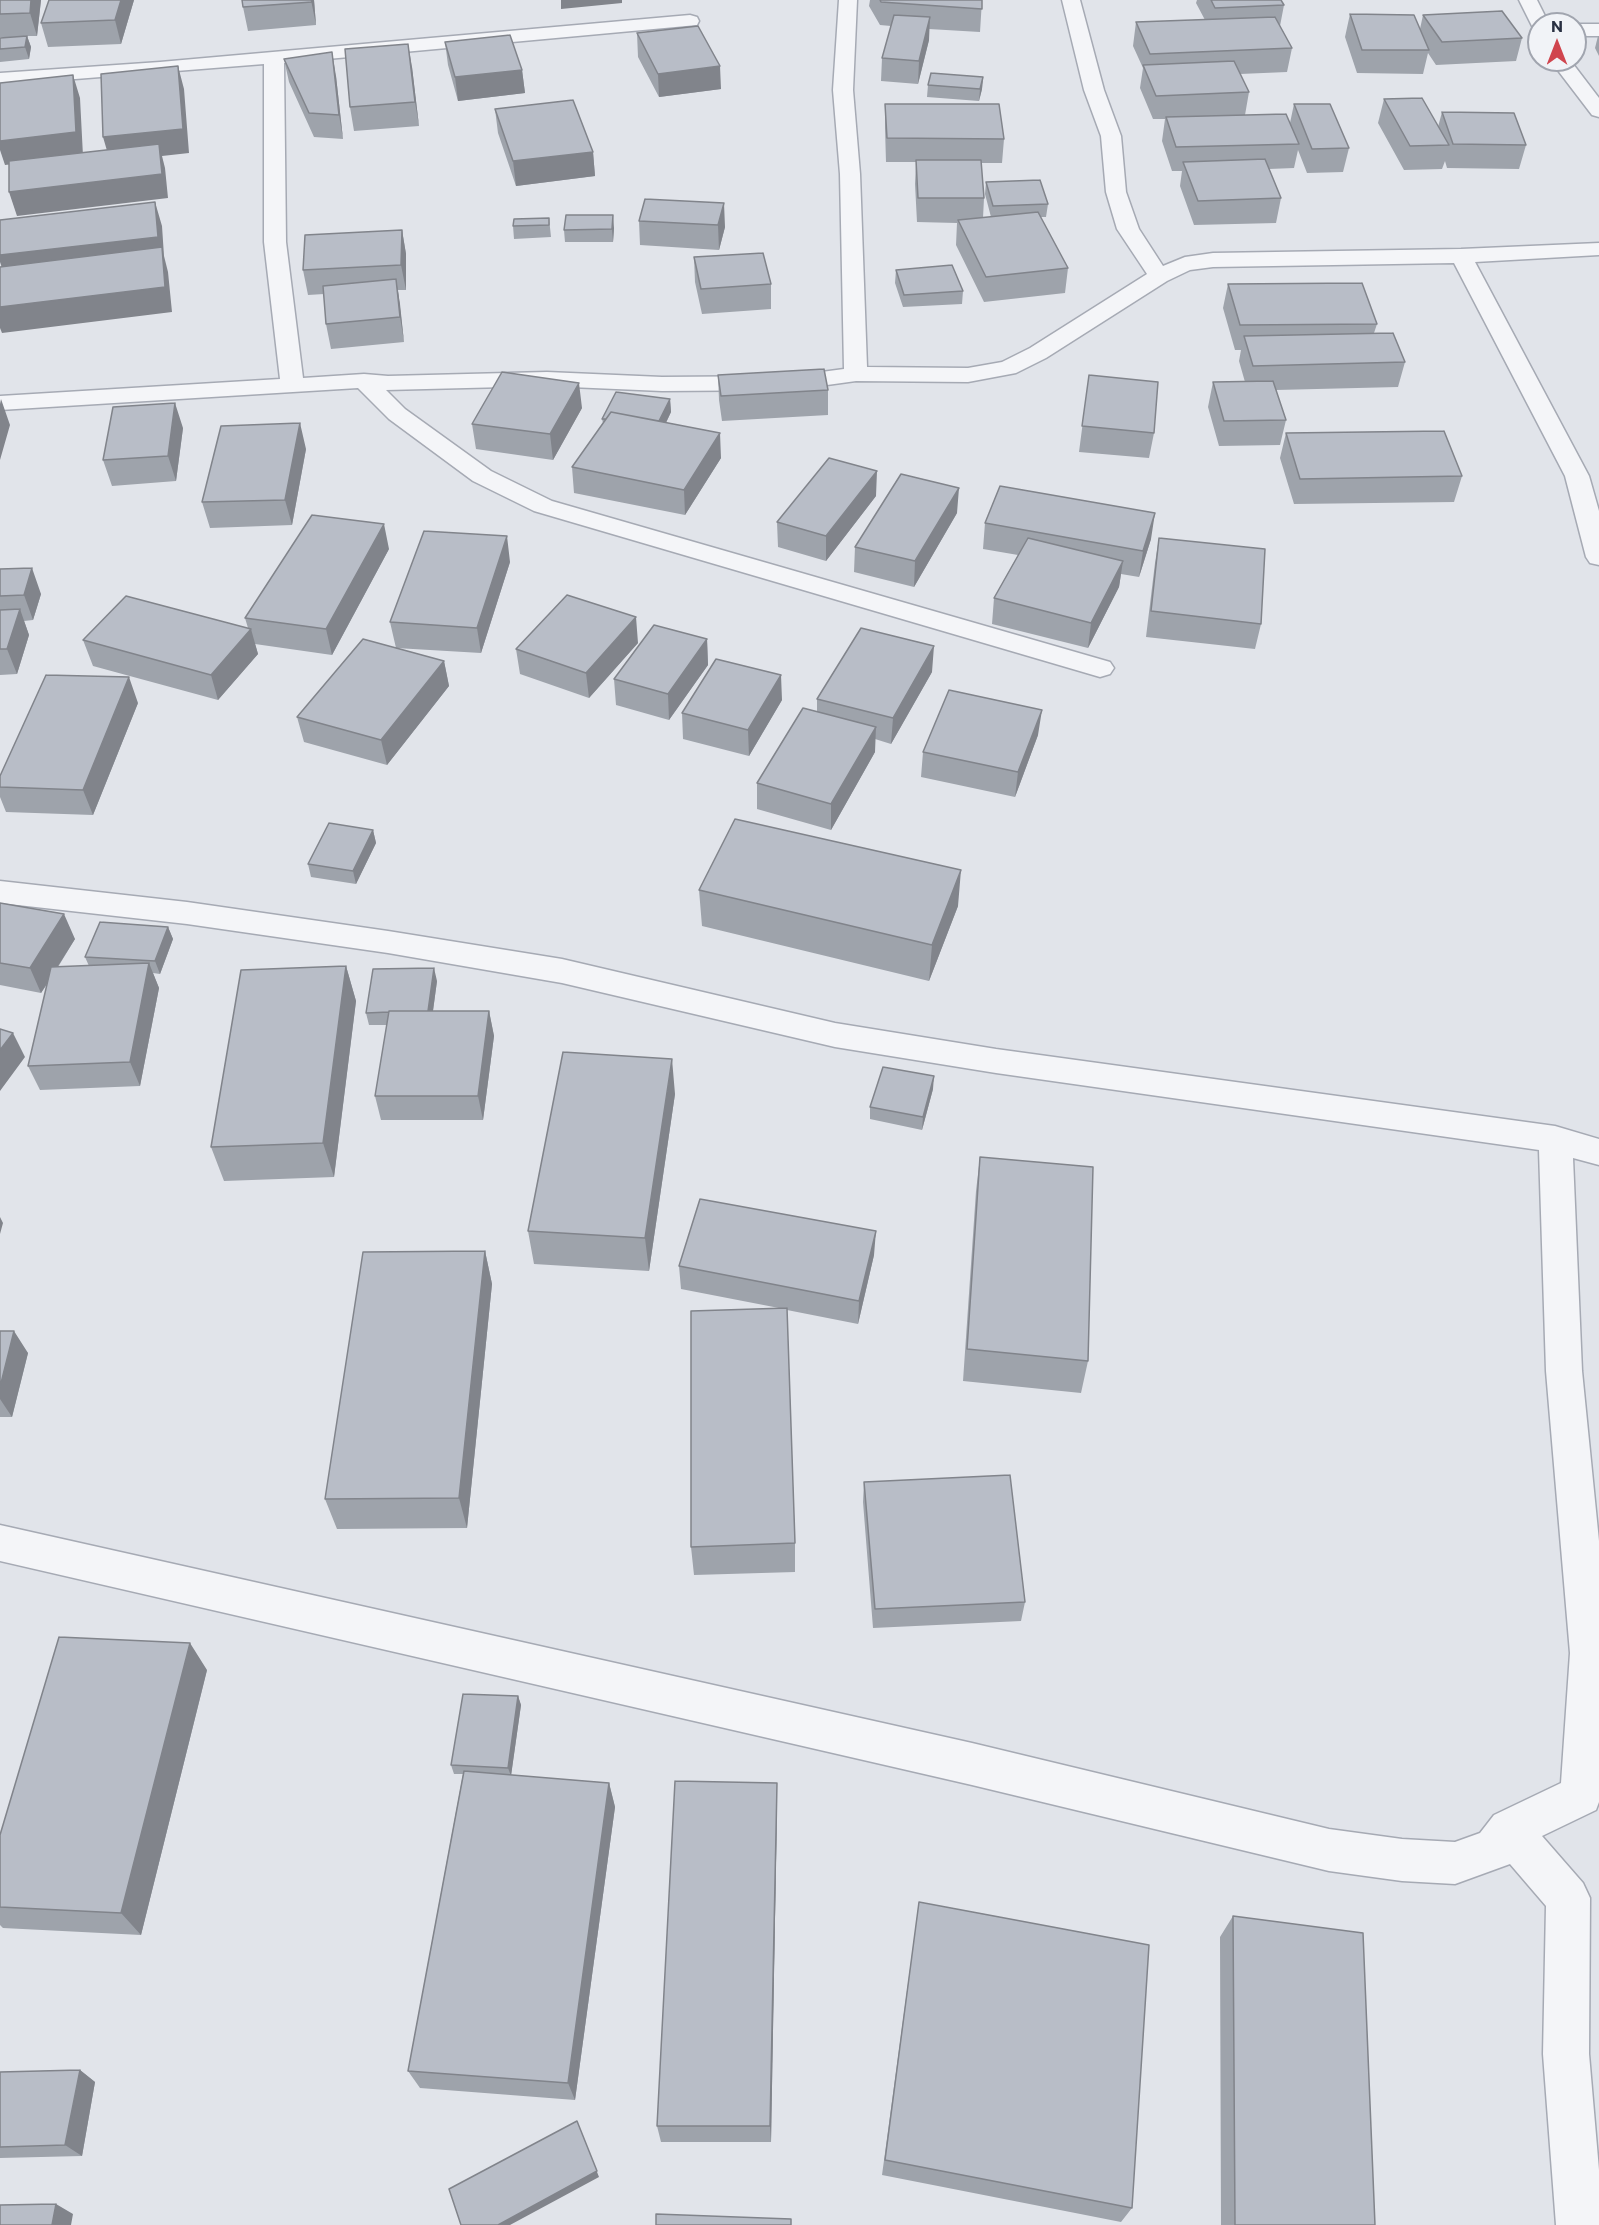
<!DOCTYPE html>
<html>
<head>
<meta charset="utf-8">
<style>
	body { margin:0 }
	#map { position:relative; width:1599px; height:2225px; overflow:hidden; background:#e1e4ea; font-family:Commissioner,sans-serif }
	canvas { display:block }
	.north { position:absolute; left:1527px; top:12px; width:60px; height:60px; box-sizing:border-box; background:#f1f3f7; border:2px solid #a1a5af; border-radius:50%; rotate:0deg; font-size:16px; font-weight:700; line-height:24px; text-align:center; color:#293042 }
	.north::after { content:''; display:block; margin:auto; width:21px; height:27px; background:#d0454e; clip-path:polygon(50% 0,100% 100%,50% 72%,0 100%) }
</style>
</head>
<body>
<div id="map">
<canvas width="1599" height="2225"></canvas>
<div class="north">N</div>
</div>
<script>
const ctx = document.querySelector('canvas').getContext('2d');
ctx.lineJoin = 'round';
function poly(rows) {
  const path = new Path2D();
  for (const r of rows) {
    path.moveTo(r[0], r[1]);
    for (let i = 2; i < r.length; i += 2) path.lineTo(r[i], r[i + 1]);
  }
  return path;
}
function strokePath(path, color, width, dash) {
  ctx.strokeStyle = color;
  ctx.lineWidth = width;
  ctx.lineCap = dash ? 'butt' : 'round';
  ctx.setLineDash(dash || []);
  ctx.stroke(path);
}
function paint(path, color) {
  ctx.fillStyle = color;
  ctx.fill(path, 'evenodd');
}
const street = poly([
	[839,0,857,0,853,90,860,174,867,367,968,368,1002,362,1030,348,1147,274,1117,229,1106,192,1101,136,1084,90,1062,0,1080,0,1104,90,1121,136,1126,192,1139,229,1163,266,1185,257,1213,253,1461,249,1599,243,1599,255,1475,262,1589,476,1599,511,1599,565,1590,563,1586,557,1565,476,1454,263,1213,267,1190,270,1167,281,1046,358,1016,373,968,382,856,381,791,390,662,391,547,386,386,390,405,409,491,471,552,501,1110,662,1114,668,1110,674,1100,677,534,511,473,481,389,419,358,388,0,410,0,396,280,379,264,242,264,64,0,85,0,73,160,62,690,15,697,17,699,21,697,25,284,63,286,242,303,378,364,374,388,376,547,372,662,377,791,376,844,369,840,174,833,90,839,0],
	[1519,0,1537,0,1549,24,1539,24,1539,29,1533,28,1519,0],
	[1575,24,1599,24,1599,36,1575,36,1575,24],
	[1550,60,1570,60,1599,98,1599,117,1592,115,1550,60],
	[0,881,187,902,388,931,562,959,835,1023,996,1049,1555,1126,1599,1139,1599,1165,1573,1158,1582,1371,1599,1541,1599,1802,1596,1810,1542,1836,1583,1883,1590,1898,1589,2054,1599,2170,1599,2225,1556,2225,1543,2054,1546,1906,1510,1864,1455,1884,1402,1881,1329,1871,972,1785,0,1561,0,1525,972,1743,1329,1829,1402,1839,1455,1842,1480,1833,1494,1815,1561,1783,1570,1653,1546,1371,1539,1150,996,1073,835,1047,562,983,388,953,187,924,0,903,0,881]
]);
const wall = poly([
	[0,0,41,0,37,36,27,36,31,47,29,59,0,62,0,38,11,37,0,37],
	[134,0,121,44,48,47,41,23],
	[314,0,316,25,248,31,243,7],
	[870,0,982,0,980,32,929,29,929,40,918,84,881,81,882,58,891,26,880,25,869,6],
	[1197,0,1281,0,1284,5,1280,26,1292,48,1287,72,1240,74,1249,92,1245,115,1290,123,1294,104,1349,148,1343,172,1307,173,1298,150,1294,168,1269,169,1281,198,1276,223,1194,225,1180,186,1182,171,1172,171,1162,141,1165,119,1153,119,1140,88,1143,68,1133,46,1136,22,1205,20,1196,3],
	[1350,14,1420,29,1423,15,1522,38,1516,61,1436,65,1428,53,1423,74,1357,73,1345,37],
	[637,33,721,89,659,97,638,57],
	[1598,36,1599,36,1599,56,1595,48],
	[445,42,522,70,525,93,458,101,448,65],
	[284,59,336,76,343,139,314,137,289,82],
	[412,67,419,126,354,131,350,107],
	[983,77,982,89,979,101,927,97,928,85],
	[1384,99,1438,127,1442,112,1526,145,1519,169,1447,168,1445,161,1442,169,1404,170,1378,123],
	[885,104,1004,139,1002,163,981,163,984,198,983,218,991,217,985,194,986,182,1048,204,1046,217,1040,217,1068,268,1065,293,984,302,956,245,957,223,917,222,915,184,916,162,886,162,885,128],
	[495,109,593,152,595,176,516,186,498,133],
	[645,199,725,227,719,250,640,245,639,221],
	[549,218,551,237,514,239,513,226],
	[614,228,613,242,565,242,564,230],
	[402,230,406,254,406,290,398,290,404,342,331,349,326,324,324,294,308,295,303,270],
	[694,257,771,284,771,309,702,314,695,282],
	[896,270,963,291,962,304,903,307,895,283],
	[1228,284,1377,324,1374,333,1405,362,1398,387,1276,390,1286,420,1280,445,1219,446,1208,407,1213,382,1245,382,1239,361,1241,350,1235,350,1223,308],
	[718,375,828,390,828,415,722,421,719,400],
	[1089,375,1154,433,1149,458,1079,452],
	[670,399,671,412,666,423,721,458,685,515,574,493,572,467,603,423,602,419],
	[582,408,553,460,476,449,472,424],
	[183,428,176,481,112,486,103,460],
	[1286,433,1462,476,1454,502,1294,504,1280,458],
	[306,449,292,525,210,528,202,502],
	[876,496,826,561,778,547,777,522],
	[957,513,914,587,854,572,855,547],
	[985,523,1151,539,1139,577,1121,574,1119,587,1088,648,992,624,994,598,1018,555,983,549],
	[1159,538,1261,624,1255,649,1146,637,1155,563],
	[389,549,332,655,255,644,258,654,218,700,93,666,83,640,248,628,245,618],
	[510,562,481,653,396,648,444,661,449,686,387,765,304,742,297,717,396,648,390,622],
	[0,569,41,594,33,620,24,621,29,635,17,674,0,675],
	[707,639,708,665,669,720,616,705,614,679],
	[638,643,589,698,520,674,516,649],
	[932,672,891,744,875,739,875,752,831,830,757,809,757,783,817,711,817,699],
	[782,700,749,756,683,739,682,713],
	[138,703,93,815,6,812,0,797,0,776],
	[1038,735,1015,797,921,777,923,752],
	[373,830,376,843,356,884,311,877,308,864],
	[699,890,958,906,929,981,702,926],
	[0,903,75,939,58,967,89,966,85,957,168,927,173,939,160,974,153,973,159,988,140,1086,40,1090,28,1066,48,983,41,993,0,985],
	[346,966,356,1001,334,1177,224,1181,211,1147],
	[437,981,433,1011,489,1011,494,1036,483,1120,381,1120,375,1096,387,1025,369,1025,366,1013],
	[933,1089,922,1130,870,1119,870,1107],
	[675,1094,649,1271,534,1264,528,1231],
	[980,1157,1088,1361,1081,1393,963,1381,976,1191],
	[485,1251,492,1284,467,1528,337,1529,325,1499],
	[874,1255,858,1324,787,1310,795,1543,795,1572,694,1575,691,1547,779,1308,681,1289,679,1266],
	[0,1331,28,1353,12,1417,0,1417],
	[864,1482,1025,1602,1021,1621,873,1628,863,1502],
	[207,1670,141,1935,3,1928,0,1925,0,1835],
	[518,1696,521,1705,511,1775,609,1783,615,1807,575,2100,420,2088,408,2071,463,1774,454,1774,451,1765],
	[777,1783,777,1807,771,2142,661,2142,657,2126],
	[919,1902,1132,2208,1121,2222,882,2175],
	[1233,1916,1375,2225,1221,2225,1220,1937],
	[80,2070,95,2082,82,2156,0,2158,0,2072]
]);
const shadedWall = poly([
	[31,0,41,0,37,36,30,13],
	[121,0,134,0,121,44,115,20],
	[311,0,314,0,316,25],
	[561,0,622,0,622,3,561,9],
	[930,17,929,40,918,84,919,61],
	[27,36,31,47,29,59,25,47],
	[408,44,412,67,419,126,415,102],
	[332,52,336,76,343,139,339,115],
	[178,66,184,89,189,153,162,156,165,168,168,198,17,216,9,192,110,161,103,137],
	[720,66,721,89,659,97,658,74],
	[522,70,525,93,458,101,455,77],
	[73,75,80,98,83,156,5,165,0,150,0,141],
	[983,77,982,89,979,101,980,89],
	[593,152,595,176,516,186,513,161],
	[155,202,162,226,164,256,168,272,172,312,2,333,0,328,0,307,6,280,0,262,0,255],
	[724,203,725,227,719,250,718,225],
	[613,215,614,228,613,242,612,229],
	[402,230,406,254,406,290,401,265],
	[396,279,400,304,404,342,400,317],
	[579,383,582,408,553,460,550,434],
	[1,399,10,425,0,460,0,404],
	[670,399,671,412,658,439,657,426],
	[175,403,183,428,176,481,168,456],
	[300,423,306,449,292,525,285,500],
	[720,433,721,458,685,515,684,490],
	[877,471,876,496,826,561,826,536],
	[959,488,957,513,914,587,915,561],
	[1155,513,1151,539,1139,577,1143,551],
	[384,524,389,549,332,655,326,629],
	[507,536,510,562,481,653,477,628],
	[1123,561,1119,587,1088,648,1091,623],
	[32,568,41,594,33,620,24,595],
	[20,609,29,635,17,674,7,649],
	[636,617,638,643,589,698,586,673],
	[251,629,258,654,218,700,211,675],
	[707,639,708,665,669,720,668,694],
	[934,646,932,672,891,744,893,718],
	[444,661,449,686,387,765,381,740],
	[781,675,782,700,749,756,748,730],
	[129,677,138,703,93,815,83,790],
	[1042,710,1038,735,1015,797,1018,772],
	[876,727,875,752,831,830,831,804],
	[373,830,376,843,356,884,353,871],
	[961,870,958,906,929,981,932,945],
	[64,914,75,939,41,993,30,968],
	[168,927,173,939,160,974,155,961],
	[149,963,159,988,140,1086,130,1062],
	[346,966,356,1001,334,1177,323,1143],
	[434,968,437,981,431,1025,428,1012],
	[489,1011,494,1036,483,1120,478,1096],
	[13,1033,25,1057,0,1091,0,1050],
	[672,1059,675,1094,649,1271,645,1238],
	[934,1076,933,1089,922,1130,923,1117],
	[0,1217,3,1223,0,1234],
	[876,1231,874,1255,858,1324,859,1301],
	[485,1251,492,1284,467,1528,459,1498],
	[14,1331,28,1353,12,1417,0,1399,0,1387],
	[190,1643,207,1670,141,1935,121,1913],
	[518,1696,521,1705,511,1776,508,1768],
	[609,1783,615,1807,575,2100,568,2083],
	[777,1783,777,1807,771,2142,770,2126],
	[80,2070,95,2082,82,2156,65,2145],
	[577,2121,599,2177,510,2225,498,2225],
	[56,2204,73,2214,71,2225,52,2225]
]);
const building = poly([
	[0,0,31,0,30,13,0,14,0,0],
	[49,0,121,0,115,20,41,23,49,0],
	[242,0,311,0,312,2,243,7,242,0],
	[880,0,982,0,982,9,881,2,880,0],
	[1211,0,1281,0,1284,5,1215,8,1211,0],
	[1502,11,1522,38,1442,42,1423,15,1502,11],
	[1350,14,1414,15,1429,50,1362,50,1350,14],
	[894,15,930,17,919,61,882,58,894,15],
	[1275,17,1292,48,1150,54,1136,22,1275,17],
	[698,26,720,66,658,74,637,33,698,26],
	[510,35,522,70,455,77,445,42,510,35],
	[27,36,25,47,0,49,0,38,27,36],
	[408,44,415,102,350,107,345,49,408,44],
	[332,52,339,115,309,113,284,59,332,52],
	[1234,61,1249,92,1156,96,1143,65,1234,61],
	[178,66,183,129,103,137,101,74,178,66],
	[931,73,983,77,980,89,928,85,931,73],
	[73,75,76,132,0,141,0,83,73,75],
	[1422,98,1449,145,1410,146,1384,99,1422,98],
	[573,100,593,152,513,161,495,109,573,100],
	[885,104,999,104,1004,139,887,138,885,104],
	[1294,104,1330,104,1349,148,1312,149,1294,104],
	[1442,112,1514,113,1526,145,1453,144,1442,112],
	[1286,114,1299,144,1176,147,1166,117,1286,114],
	[159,144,162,174,9,192,9,161,159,144],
	[1265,159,1281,198,1198,201,1183,162,1265,159],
	[916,160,981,160,984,198,918,198,916,160],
	[1040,180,1048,204,993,206,986,182,1040,180],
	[645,199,724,203,718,225,639,221,645,199],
	[155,202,158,237,0,255,0,220,155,202],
	[1038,212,1068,268,986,277,958,220,1038,212],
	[566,215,613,215,612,229,564,230,566,215],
	[549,218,549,225,513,226,514,219,549,218],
	[402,230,401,265,303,270,305,235,402,230],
	[162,247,165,287,0,307,0,267,162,247],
	[763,253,771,284,701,289,694,257,763,253],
	[952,265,963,291,904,295,896,270,952,265],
	[396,279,400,317,326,324,323,286,396,279],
	[1362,283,1377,324,1240,325,1228,284,1362,283],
	[1393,333,1405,362,1253,366,1244,336,1393,333],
	[824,369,828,390,721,396,718,375,824,369],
	[502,372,579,383,550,434,472,424,502,372],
	[1089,375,1158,382,1154,433,1082,426,1089,375],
	[1273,381,1286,420,1224,421,1213,382,1273,381],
	[616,392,670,399,659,421,611,412,606,419,602,419,616,392],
	[175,403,168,456,103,460,113,407,175,403],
	[611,412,720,433,684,490,572,467,611,412],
	[300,423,285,500,202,502,221,426,300,423],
	[1444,431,1462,476,1300,479,1286,433,1444,431],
	[829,458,877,471,826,536,777,522,829,458],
	[901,474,959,488,915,561,855,547,901,474],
	[1000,486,1155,513,1143,551,985,523,1000,486],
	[312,515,384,524,326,629,245,618,312,515],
	[424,531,507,536,477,628,390,622,424,531],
	[1028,538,1123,561,1091,623,994,598,1028,538],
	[1159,538,1265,549,1261,624,1151,611,1159,538],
	[32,568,24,595,0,596,0,569,32,568],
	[567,595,636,617,586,673,516,649,567,595],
	[126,596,251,629,211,675,83,640,126,596],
	[20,609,7,649,0,649,0,610,20,609],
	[654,625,707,639,668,694,614,679,654,625],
	[861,628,934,646,893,718,817,699,861,628],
	[363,639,444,661,381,740,297,717,363,639],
	[716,659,781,675,748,730,682,713,716,659],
	[46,675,129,677,83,790,0,787,0,776,46,675],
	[949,690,1042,710,1018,772,923,752,949,690],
	[803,708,876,727,831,804,757,783,803,708],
	[735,819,961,870,932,945,699,890,735,819],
	[329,823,373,830,353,871,308,864,329,823],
	[0,903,64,914,30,968,0,963,0,903],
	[100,922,168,927,155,961,85,957,100,922],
	[149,963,130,1062,28,1066,51,967,149,963],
	[346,966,323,1143,211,1147,241,970,346,966],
	[434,968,428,1011,389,1011,389,1012,366,1013,373,969,434,968],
	[389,1011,489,1011,478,1096,375,1096,389,1011],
	[0,1029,13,1033,0,1050,0,1029],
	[563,1052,672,1059,645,1238,528,1231,563,1052],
	[883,1067,934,1076,923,1117,870,1107,883,1067],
	[980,1157,1093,1167,1088,1361,967,1349,980,1157],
	[700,1199,876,1231,859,1301,679,1266,700,1199],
	[485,1251,459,1498,325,1499,363,1252,485,1251],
	[787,1308,795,1543,691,1547,691,1311,787,1308],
	[0,1331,14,1331,0,1387,0,1331],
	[1010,1475,1025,1602,875,1609,864,1482,1010,1475],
	[59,1637,190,1643,121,1913,0,1907,0,1835,59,1637],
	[463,1694,518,1696,508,1768,451,1765,463,1694],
	[464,1771,609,1783,568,2083,408,2071,464,1771],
	[675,1781,777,1783,770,2126,657,2126,675,1781],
	[919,1902,1149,1945,1132,2208,885,2160,919,1902],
	[1233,1916,1363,1933,1375,2225,1235,2225,1233,1916],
	[80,2070,65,2145,0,2147,0,2072,80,2070],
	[577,2121,597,2171,498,2225,461,2225,449,2189,577,2121],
	[56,2204,52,2225,0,2225,0,2205,56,2204],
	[656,2214,791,2219,791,2225,656,2225,656,2214]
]);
strokePath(street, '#a6aab4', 3);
paint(street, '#f4f5f8');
paint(wall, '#9ea3ab');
paint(shadedWall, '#81848b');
paint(building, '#b8bdc7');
strokePath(building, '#81848b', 1.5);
</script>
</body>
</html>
